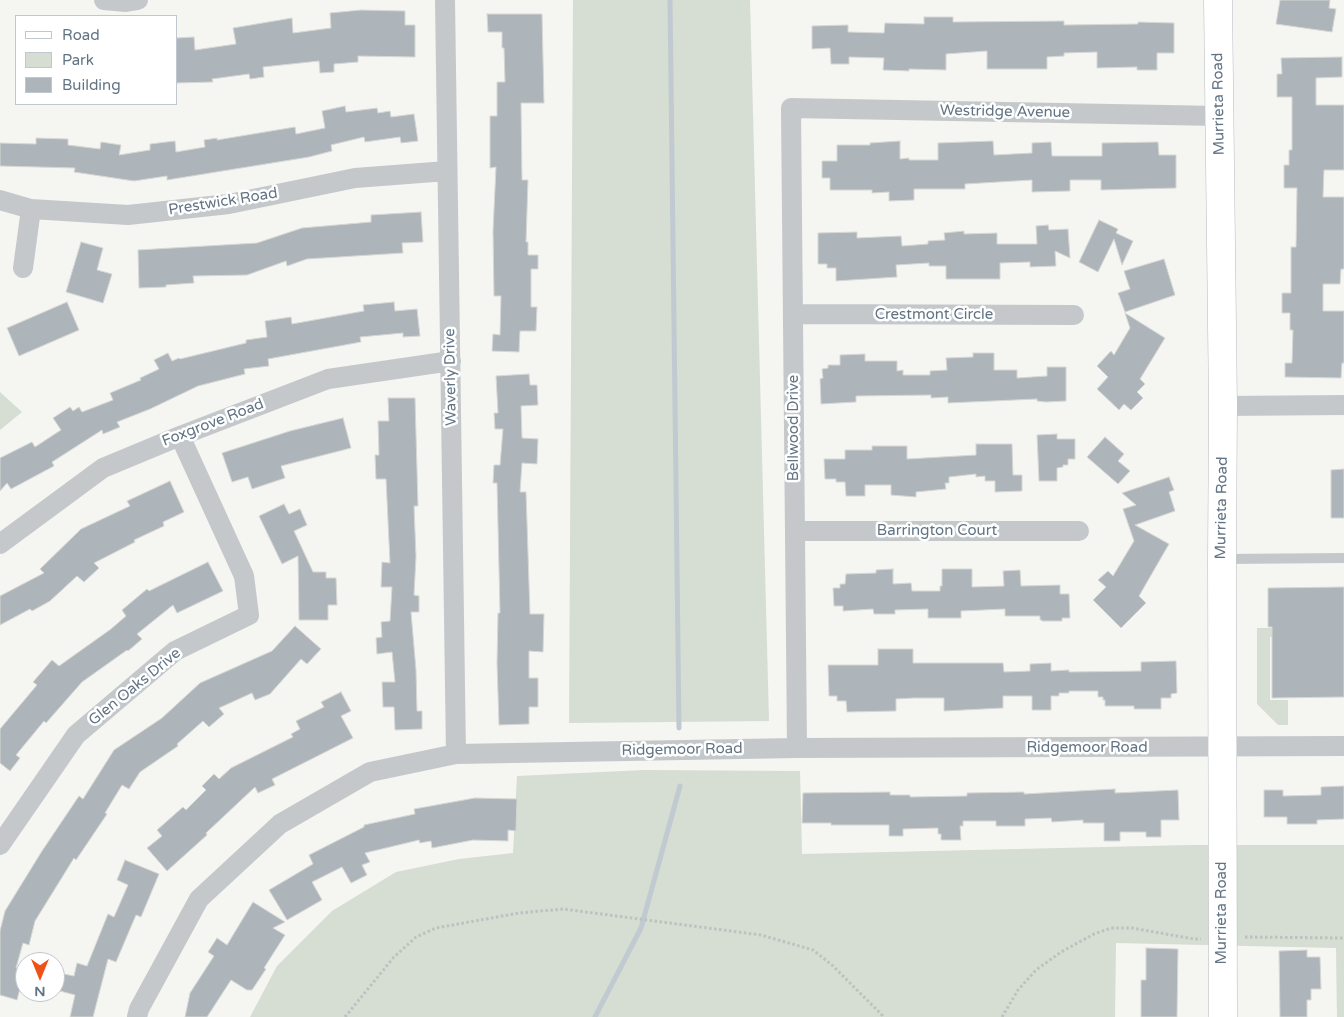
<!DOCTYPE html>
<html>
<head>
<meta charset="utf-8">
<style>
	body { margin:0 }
	#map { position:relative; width:1344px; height:1017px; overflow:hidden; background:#f5f5f1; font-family:"Varela Round",sans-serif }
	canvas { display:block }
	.legend { position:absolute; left:15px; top:15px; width:162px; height:90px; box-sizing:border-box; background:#fff; border:1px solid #c0c7ce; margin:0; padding:6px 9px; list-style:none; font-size:15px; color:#627484 }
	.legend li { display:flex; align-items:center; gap:10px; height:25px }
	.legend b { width:25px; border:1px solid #c0c7ce }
	.north { position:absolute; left:15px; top:952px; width:50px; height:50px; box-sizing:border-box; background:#fff; border:1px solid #c0c7ce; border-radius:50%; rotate:180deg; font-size:14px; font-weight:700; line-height:20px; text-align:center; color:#627484 }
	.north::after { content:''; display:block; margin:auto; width:18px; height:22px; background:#ee5218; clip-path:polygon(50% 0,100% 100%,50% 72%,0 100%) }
</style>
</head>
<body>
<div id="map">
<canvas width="1344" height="1017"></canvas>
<ul class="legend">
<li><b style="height:6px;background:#fff"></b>Road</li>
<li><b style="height:14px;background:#d6ddd2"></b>Park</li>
<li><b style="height:14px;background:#aeb5ba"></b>Building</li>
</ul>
<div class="north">N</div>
</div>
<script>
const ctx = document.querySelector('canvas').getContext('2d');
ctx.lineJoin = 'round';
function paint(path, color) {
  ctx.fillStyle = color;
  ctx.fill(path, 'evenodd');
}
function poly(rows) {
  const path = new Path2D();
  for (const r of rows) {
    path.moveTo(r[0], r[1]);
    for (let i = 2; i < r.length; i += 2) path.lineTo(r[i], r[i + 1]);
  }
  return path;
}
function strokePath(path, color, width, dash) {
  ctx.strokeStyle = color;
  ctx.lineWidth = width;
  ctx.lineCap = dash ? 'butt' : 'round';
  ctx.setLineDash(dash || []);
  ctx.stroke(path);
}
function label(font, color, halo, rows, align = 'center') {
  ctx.font = font + ' "Varela Round",sans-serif';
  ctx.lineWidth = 5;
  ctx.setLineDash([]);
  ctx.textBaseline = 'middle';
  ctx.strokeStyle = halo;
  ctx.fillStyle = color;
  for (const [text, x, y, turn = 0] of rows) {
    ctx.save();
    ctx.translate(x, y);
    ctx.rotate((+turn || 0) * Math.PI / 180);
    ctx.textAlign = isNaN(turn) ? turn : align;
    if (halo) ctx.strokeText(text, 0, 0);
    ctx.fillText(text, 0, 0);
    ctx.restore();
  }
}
const green = poly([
	[573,0,750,0,769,721,569,723],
	[0,392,22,412,0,430],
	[1257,628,1307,628,1306,636,1270,637,1270,700,1288,700,1288,725,1278,725,1257,704],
	[644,770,800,771,802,854,1190,845,1344,845,1344,1017,1337,1017,1336,948,1116,943,1115,1017,250,1017,277,966,332,911,396,872,459,859,513,853,517,776]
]);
const stream = poly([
	[670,0,679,728],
	[595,1017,641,928,680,786]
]);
const building = poly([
	[1280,0,1330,0,1329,8,1336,9,1332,32,1276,24,1280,0],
	[361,10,405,11,405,25,415,25,415,57,358,56,358,62,334,64,334,72,320,73,319,61,263,67,264,77,250,79,249,74,212,79,213,82,176,83,176,38,194,37,195,50,236,44,233,28,292,18,293,33,331,28,330,13,361,10],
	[487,14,542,14,544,103,521,103,522,180,528,180,526,242,528,242,528,255,538,255,538,269,531,269,531,307,537,307,536,331,520,331,519,352,492,351,493,334,500,335,501,296,494,296,493,231,496,167,490,168,490,116,497,116,497,82,505,82,504,48,502,48,502,32,488,32,487,14],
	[924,17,953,17,953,22,1064,21,1064,25,1138,24,1138,22,1174,23,1174,53,1157,53,1157,70,1137,70,1137,67,1097,68,1097,52,1064,53,1064,56,1047,57,1047,69,987,69,987,51,946,54,946,70,909,69,909,71,883,70,884,58,849,57,849,64,831,64,830,48,812,49,812,26,848,25,848,32,884,33,885,23,924,24,924,17],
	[1342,57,1342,77,1316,78,1316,105,1344,105,1344,170,1324,170,1323,197,1344,197,1344,269,1341,269,1340,284,1323,284,1323,311,1344,311,1344,363,1342,363,1341,378,1285,377,1285,363,1292,363,1293,330,1290,330,1290,313,1282,313,1282,293,1291,293,1291,247,1296,247,1297,188,1284,188,1284,165,1289,165,1289,150,1292,150,1292,97,1277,97,1277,74,1282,74,1281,58,1342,57],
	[345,106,346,112,377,108,378,113,390,111,391,117,414,114,418,141,401,143,400,137,365,142,364,137,331,145,332,151,309,157,167,180,167,176,134,181,74,172,75,168,0,166,0,143,36,144,36,138,68,139,68,145,100,149,101,142,121,145,119,155,150,150,150,144,175,141,176,152,205,147,204,140,217,138,217,140,295,127,296,134,325,128,322,111,345,106],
	[900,141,900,159,909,158,909,160,938,160,938,143,993,141,994,155,1032,153,1032,143,1051,142,1052,156,1102,156,1102,143,1158,142,1159,155,1176,155,1176,188,1101,190,1101,180,1070,180,1070,191,1032,192,1032,180,965,184,965,189,914,189,914,200,889,201,889,192,872,193,872,190,830,190,830,178,822,178,822,161,837,161,837,145,870,145,870,143,900,141],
	[421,212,423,242,402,243,403,253,307,259,287,266,286,261,247,275,193,276,194,283,166,285,166,287,139,288,138,250,257,243,302,228,371,222,371,215,421,212],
	[1099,220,1118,229,1116,233,1133,241,1122,265,1114,239,1098,272,1079,262,1099,220],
	[1048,225,1049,230,1068,229,1070,258,1055,251,1056,266,1030,267,1030,262,1000,263,1000,279,946,279,946,266,929,266,929,263,896,265,897,277,836,281,836,268,827,268,827,264,818,264,818,233,857,232,857,238,901,236,902,246,928,244,928,241,945,240,944,233,964,231,964,234,997,233,997,244,1037,244,1036,226,1048,225],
	[81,242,103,248,97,270,112,274,103,303,66,292,81,242],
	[1164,259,1175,295,1125,312,1118,293,1130,289,1124,271,1164,259],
	[67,302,79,330,19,356,7,328,67,302],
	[394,302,395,311,417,309,420,336,403,337,403,333,360,337,361,342,268,359,269,366,244,369,245,374,198,386,150,409,117,422,120,427,103,434,102,430,52,462,54,466,11,489,7,483,0,491,0,458,32,442,35,447,61,430,53,418,70,407,73,411,79,407,82,412,113,400,110,393,141,380,140,378,159,369,154,360,168,353,172,361,179,358,180,359,246,343,246,340,267,337,265,321,291,317,292,324,364,311,363,305,394,302],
	[1125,313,1165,338,1140,379,1145,384,1137,392,1143,398,1131,410,1124,404,1119,410,1097,389,1108,377,1097,366,1111,351,1114,355,1130,328,1125,313],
	[973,353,994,353,994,370,1017,370,1017,378,1047,376,1047,367,1066,367,1066,401,1046,402,1037,401,1037,399,948,403,948,397,931,398,931,395,856,396,856,402,821,404,820,379,823,378,822,369,828,368,828,365,840,365,840,355,865,354,865,361,897,361,897,371,903,370,903,375,930,375,930,371,947,370,946,358,973,357,973,353],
	[529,374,530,385,537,385,538,405,521,406,522,438,538,439,537,464,522,463,520,492,526,492,530,614,544,614,543,652,529,651,529,678,538,678,538,707,529,707,529,724,499,725,497,663,498,613,500,613,497,483,493,483,494,465,500,465,503,429,495,429,494,413,498,413,496,376,529,374],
	[388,398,415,398,418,506,414,506,416,557,414,595,419,596,419,612,411,612,416,670,417,711,422,711,422,729,395,730,394,707,383,707,382,682,395,682,392,652,377,654,376,638,382,637,381,622,390,621,392,587,381,587,382,562,390,563,386,479,376,479,375,455,379,455,378,421,389,421,388,398],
	[343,418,351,448,281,466,285,478,252,489,248,477,232,482,222,453,290,431,343,418],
	[1057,434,1057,439,1075,439,1075,459,1068,459,1068,465,1063,465,1063,467,1057,468,1057,481,1039,481,1037,435,1057,434],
	[1105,437,1124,454,1118,461,1130,471,1118,484,1087,457,1105,437],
	[976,444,1012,444,1013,475,1022,475,1022,491,995,492,995,481,985,481,985,476,976,477,976,474,949,477,949,483,945,483,946,489,916,492,916,497,891,495,891,485,865,485,865,496,846,496,845,482,836,482,836,479,825,479,824,459,845,459,845,450,872,450,872,446,907,446,907,459,976,455,976,444],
	[1344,469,1344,518,1331,518,1331,470,1344,469],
	[1169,477,1174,490,1169,492,1175,511,1135,525,1169,544,1139,596,1146,603,1121,628,1093,600,1106,587,1098,580,1108,571,1113,576,1134,541,1123,509,1136,505,1122,493,1169,477],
	[170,481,184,512,163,522,164,526,134,540,135,542,94,563,99,568,84,582,77,576,50,601,32,611,30,609,0,625,0,596,44,573,40,569,81,529,130,506,127,501,170,481],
	[284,504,289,514,300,509,307,525,294,531,313,572,326,572,326,578,336,578,337,605,328,605,328,620,299,620,298,556,282,564,259,516,284,504],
	[208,562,223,591,177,613,173,605,137,634,142,639,128,651,127,650,82,682,46,723,44,721,16,755,20,758,10,771,0,763,0,729,37,685,33,682,52,660,59,666,111,629,126,616,122,610,147,589,149,591,208,562],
	[893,569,893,584,911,583,912,591,940,591,940,586,942,586,942,569,972,569,972,587,1004,586,1003,571,1020,570,1021,586,1060,585,1060,594,1069,594,1070,618,1062,618,1062,621,1042,621,1042,620,1040,620,1040,616,1005,616,1005,609,961,611,961,618,928,618,928,609,895,610,895,614,874,614,873,609,843,611,843,606,834,606,833,588,840,588,840,584,845,584,846,574,876,573,876,570,893,569],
	[1344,587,1344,697,1272,698,1272,627,1268,627,1268,588,1344,587],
	[295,626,321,649,307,664,301,659,270,694,255,700,252,693,219,708,224,714,209,727,203,721,177,744,178,746,140,772,129,789,122,785,105,813,107,814,76,860,74,858,35,921,29,945,23,943,16,968,25,970,17,1000,0,995,0,931,5,911,42,851,79,796,83,799,114,750,162,718,200,683,272,651,295,626],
	[878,649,913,649,913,663,1003,663,1004,672,1030,671,1030,664,1051,663,1051,671,1069,670,1069,672,1141,671,1141,662,1176,661,1177,693,1171,694,1171,698,1161,698,1161,709,1134,709,1134,706,1105,706,1105,700,1103,700,1103,697,1098,697,1098,691,1069,691,1069,693,1059,693,1059,696,1051,696,1051,710,1032,710,1032,696,1003,696,1003,708,944,711,944,698,914,698,896,699,896,711,847,712,846,701,837,701,837,696,829,696,828,665,878,665,878,649],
	[341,692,351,711,341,716,353,738,272,779,275,785,258,793,255,787,206,833,207,835,167,871,147,848,162,836,157,830,183,807,186,810,206,790,202,786,214,774,219,779,231,768,293,737,291,734,300,729,296,721,324,707,321,702,341,692],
	[1344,786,1344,819,1317,820,1317,824,1287,824,1287,817,1264,817,1264,790,1283,790,1283,796,1321,795,1321,787,1344,786],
	[1115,789,1115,793,1178,790,1179,820,1161,820,1161,837,1146,837,1146,832,1120,832,1120,841,1104,841,1104,823,1083,823,1083,820,1052,822,1051,818,1025,819,1025,826,996,826,996,821,963,821,963,826,960,826,961,840,941,840,941,834,938,834,938,828,903,829,903,836,889,836,889,825,831,825,831,823,802,823,803,793,890,792,890,795,910,795,910,797,967,796,967,793,1024,792,1024,794,1115,789],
	[475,798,517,799,516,831,508,830,508,841,473,840,432,848,431,841,420,843,419,840,365,853,370,862,362,865,367,875,351,883,342,867,312,882,322,900,287,920,269,890,313,864,309,855,364,827,364,825,415,814,414,809,475,798],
	[125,860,159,874,141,917,136,915,116,962,108,959,93,1017,70,1017,75,995,60,991,64,974,74,976,77,963,87,966,108,914,114,917,128,885,117,880,125,860],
	[253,902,285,922,273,928,285,935,264,968,266,969,252,990,247,990,231,980,207,1017,185,1017,190,993,214,956,208,952,217,938,227,945,253,902],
	[1146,948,1178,949,1177,1017,1141,1017,1141,980,1146,980,1146,948],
	[1307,950,1307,957,1320,957,1321,989,1311,989,1311,1000,1307,1000,1307,1017,1280,1017,1279,951,1307,950]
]);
const path = poly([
	[1245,937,1344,938],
	[345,1017,394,957,416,937,436,928,519,913,563,909,761,935,813,950,833,966,884,1017],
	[1002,1017,1018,990,1036,970,1061,952,1094,934,1111,928,1132,928,1194,939,1201,939]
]);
const service = poly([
	[1223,559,1344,558]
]);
const minor = poly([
	[104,0,126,2,138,0],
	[445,0,456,754],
	[0,200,31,209,128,215,229,204,355,178,447,171],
	[23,268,31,209],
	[794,314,1074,315],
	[1223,406,1344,405],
	[795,531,1079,531],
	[0,544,103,468,180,436,328,379,451,361],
	[797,748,791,108,1219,116],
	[0,845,76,735,175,651,249,615,244,576,180,436],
	[137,1017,139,1009,199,899,280,824,370,772,456,754,797,748,1344,746]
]);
const secondary = poly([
	[1218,0,1223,406,1222,559,1223,1017]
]);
const streetNames = [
	["Murrieta Road",1219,104,-91],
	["Westridge Avenue",1005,112,1],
	["Prestwick Road",223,202,-9],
	["Crestmont Circle",934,315],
	["Waverly Drive",451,377,-91],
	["Foxgrove Road",213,423,-21],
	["Bellwood Drive",794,428,-90],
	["Murrieta Road",1222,508,-89],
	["Barrington Court",937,531],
	["Glen Oaks Drive",135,687,-39],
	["Ridgemoor Road",1087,748],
	["Ridgemoor Road",682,750,-1],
	["Murrieta Road",1222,913,-90]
];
paint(green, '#d6ddd2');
strokePath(stream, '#c0cad0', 5);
paint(building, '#aeb5ba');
strokePath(building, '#d6d7d4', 1);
strokePath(secondary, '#b6bbc0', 29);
strokePath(path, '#bec0c2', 3, [2.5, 2.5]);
strokePath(service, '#c4c8cb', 10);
strokePath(minor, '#c4c8cb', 20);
strokePath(secondary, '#fff', 28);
label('15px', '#627484', '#fff', streetNames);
</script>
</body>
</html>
